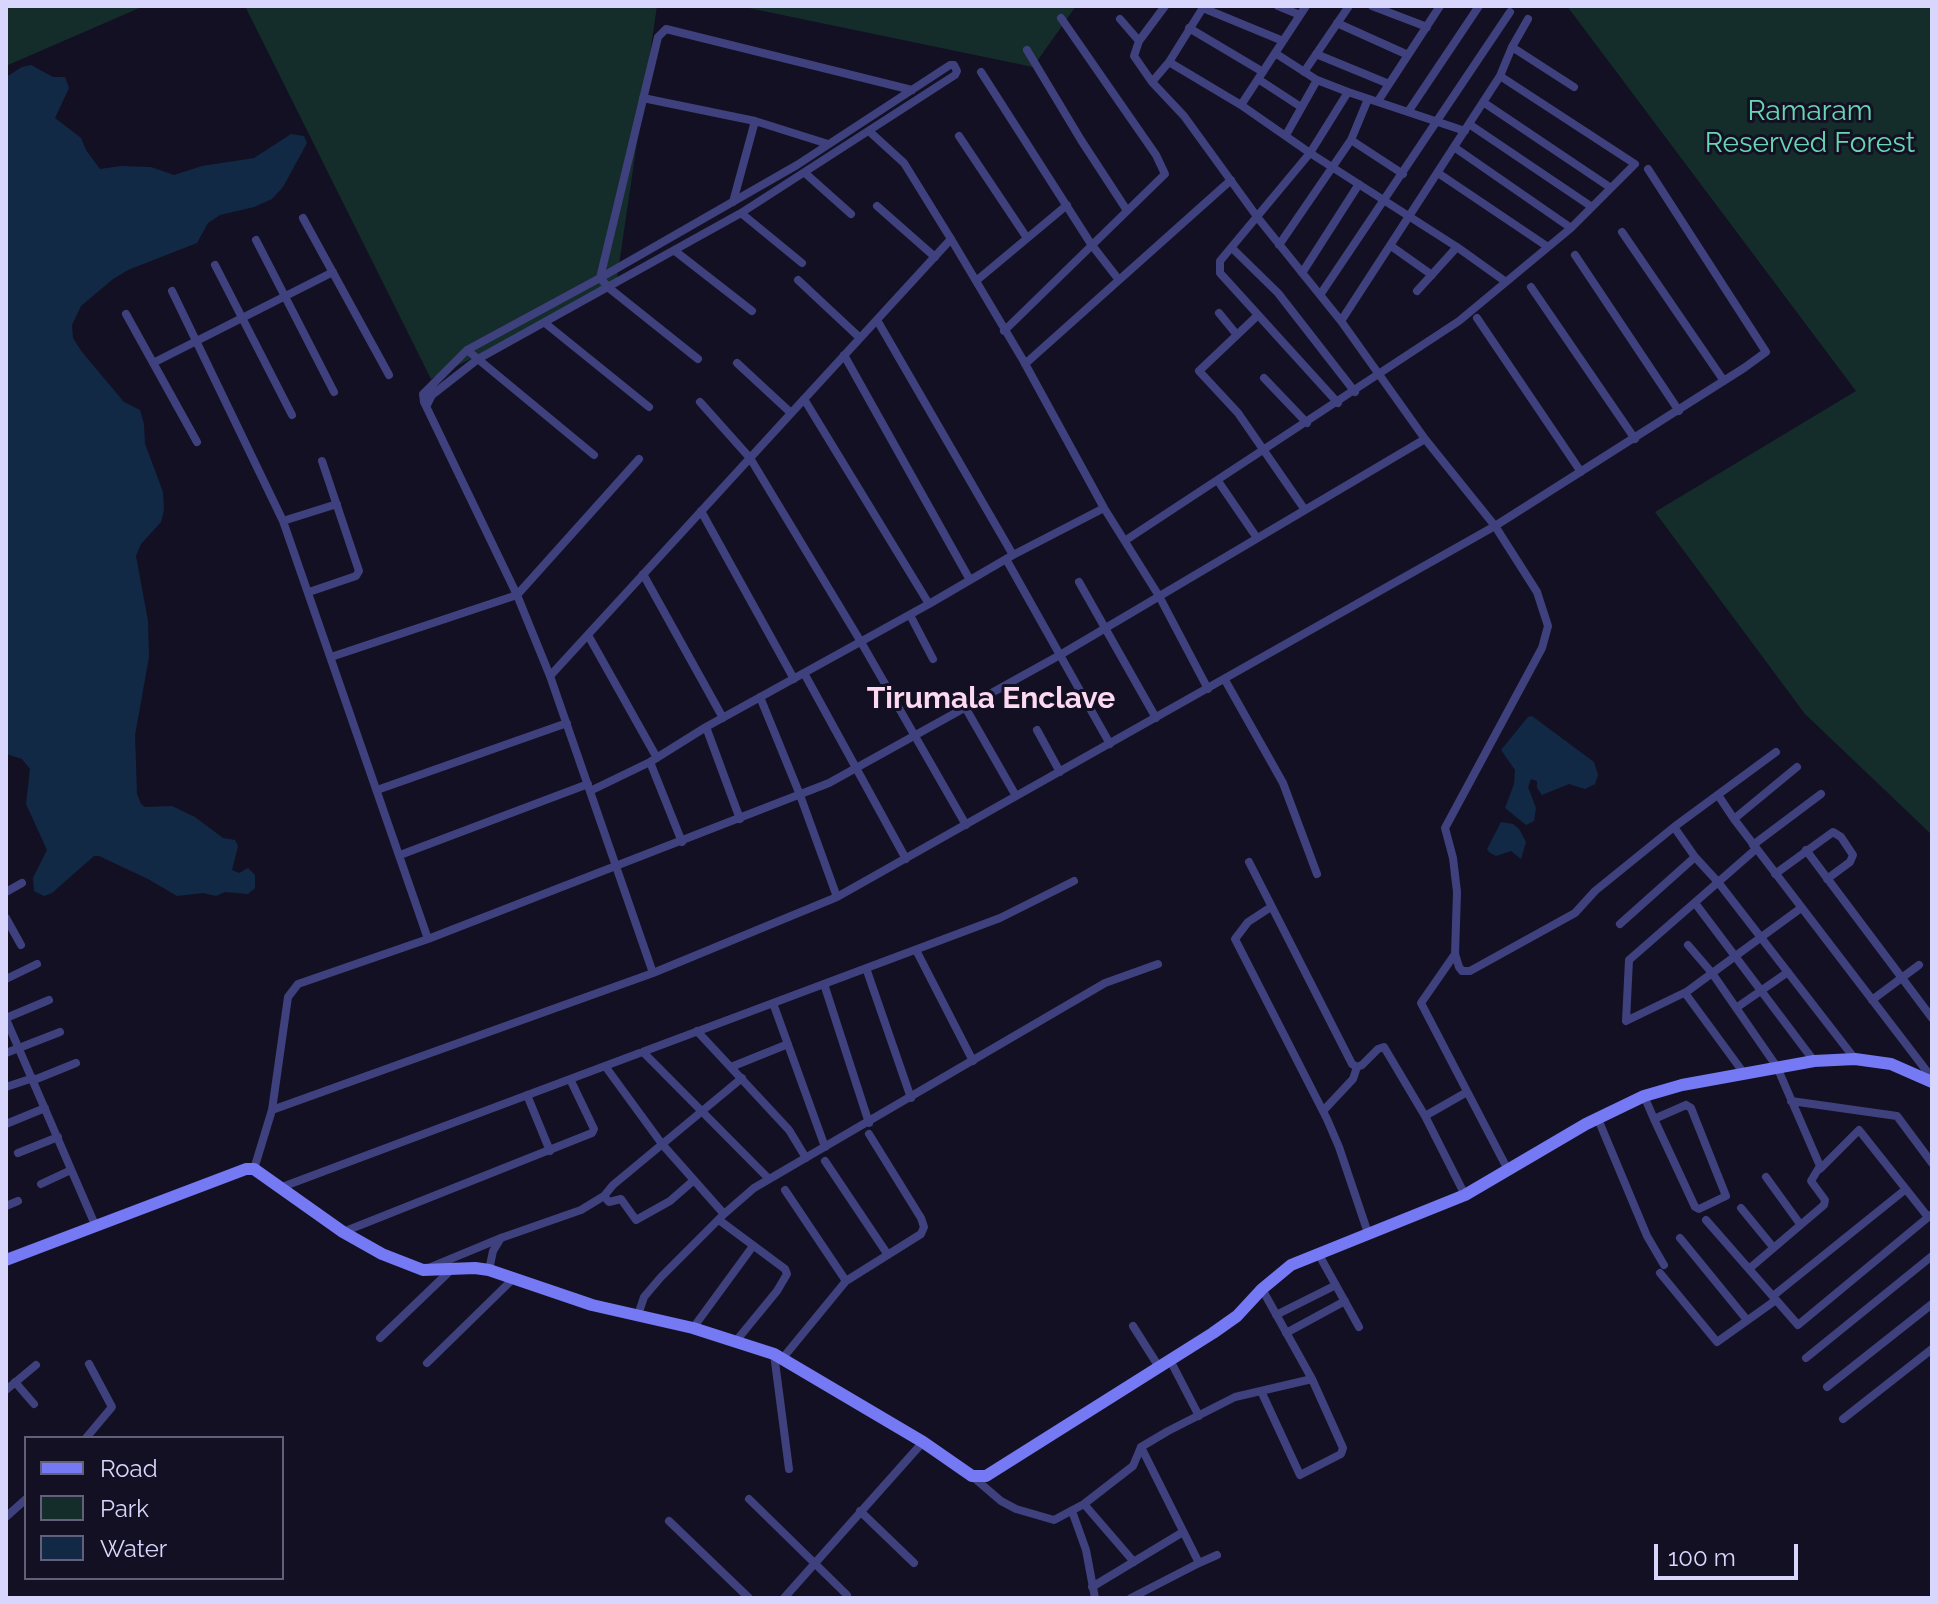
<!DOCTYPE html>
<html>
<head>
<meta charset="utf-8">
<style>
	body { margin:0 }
	#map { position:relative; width:1938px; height:1604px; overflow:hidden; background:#131023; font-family:Raleway,sans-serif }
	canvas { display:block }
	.frame { position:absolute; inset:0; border:8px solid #d8d6fc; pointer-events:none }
	.legend { position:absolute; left:24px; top:1436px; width:260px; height:144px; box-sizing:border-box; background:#131023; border:2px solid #625f7a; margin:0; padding:10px 14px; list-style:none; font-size:24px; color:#d8d6fc }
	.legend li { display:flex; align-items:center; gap:16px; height:40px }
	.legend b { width:40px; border:2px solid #625f7a }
	.scale { position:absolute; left:1654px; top:1544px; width:144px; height:36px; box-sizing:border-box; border:4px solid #d8d6fc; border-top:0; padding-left:10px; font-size:24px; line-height:28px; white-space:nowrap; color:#d8d6fc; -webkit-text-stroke:6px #131023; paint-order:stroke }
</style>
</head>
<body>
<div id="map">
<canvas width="1938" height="1604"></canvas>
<div class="frame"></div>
<ul class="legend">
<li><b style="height:10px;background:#7579f3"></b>Road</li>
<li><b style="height:22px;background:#142d2a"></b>Park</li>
<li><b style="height:22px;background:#122945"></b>Water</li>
</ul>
<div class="scale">100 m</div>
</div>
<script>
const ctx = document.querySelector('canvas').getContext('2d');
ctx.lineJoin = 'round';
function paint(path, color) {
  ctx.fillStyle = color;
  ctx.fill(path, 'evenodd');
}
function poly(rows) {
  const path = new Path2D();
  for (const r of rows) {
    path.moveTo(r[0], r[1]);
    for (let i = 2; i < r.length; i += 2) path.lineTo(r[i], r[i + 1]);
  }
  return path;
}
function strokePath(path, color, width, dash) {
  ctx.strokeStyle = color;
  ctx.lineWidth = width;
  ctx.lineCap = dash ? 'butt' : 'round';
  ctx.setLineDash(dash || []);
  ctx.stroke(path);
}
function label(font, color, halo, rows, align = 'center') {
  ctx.font = font + ' Raleway,sans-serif';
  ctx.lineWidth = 6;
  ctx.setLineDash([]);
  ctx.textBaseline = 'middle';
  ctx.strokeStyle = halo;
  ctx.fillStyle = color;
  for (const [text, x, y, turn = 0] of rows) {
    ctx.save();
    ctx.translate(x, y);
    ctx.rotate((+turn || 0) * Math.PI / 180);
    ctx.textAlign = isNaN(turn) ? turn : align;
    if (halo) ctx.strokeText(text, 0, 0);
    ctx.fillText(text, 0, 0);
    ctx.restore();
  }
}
const green = poly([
	[6,6,144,6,8,65],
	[245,6,657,6,616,285,431,379],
	[739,6,1076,6,1033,67],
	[1567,6,1932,6,1932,835,1805,714,1655,512,1856,391]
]);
const water = poly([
	[31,65,53,77,65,77,69,88,55,118,81,138,86,150,100,169,121,166,151,167,174,175,202,166,254,158,291,134,304,136,307,143,283,187,272,199,254,207,220,215,208,223,197,243,128,270,113,279,81,306,72,325,73,338,82,352,124,402,140,410,144,424,145,444,163,492,164,510,161,522,141,544,136,556,148,621,149,657,135,735,137,794,141,804,145,807,172,806,195,817,223,838,235,840,238,846,232,870,239,873,248,868,255,875,255,888,248,894,225,892,216,896,203,893,177,896,148,879,99,856,94,856,52,893,44,896,34,891,33,878,47,850,26,804,30,769,22,759,6,754,6,77,22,67],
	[1532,716,1594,762,1598,775,1595,784,1585,789,1569,784,1542,795,1537,788,1537,781,1531,779,1528,787,1536,808,1534,821,1526,825,1505,808,1514,784,1515,770,1501,750,1528,717],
	[1501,822,1513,824,1519,829,1526,842,1521,859,1511,851,1496,856,1489,852,1487,849]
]);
const street = poly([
	[1278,6,1300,15],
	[1372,6,1427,27],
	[1203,8,1283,41],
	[1120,19,1139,41,1134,56,1152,82,1169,62,1241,105,1310,153,1457,247,1506,282],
	[1337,23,1408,55],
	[1189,28,1263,72],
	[1139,41,1165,6],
	[1512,47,1528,19],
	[1027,50,1081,140,1126,209],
	[1275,53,1317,80,1348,92],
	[1316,54,1389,84],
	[1169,62,1204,6],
	[981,72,1091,244,1119,280],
	[1304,72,1349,6],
	[1258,79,1301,107],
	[1152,82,1184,116,1258,218,1341,321,1425,439,1495,526,1537,592,1548,626,1542,648,1445,828,1453,858,1457,892,1455,954,1459,967,1462,971,1470,971,1575,913,1595,891,1674,827,1776,752],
	[643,98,755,121,828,144],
	[1378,101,1440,6],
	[1483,102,1611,188],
	[1241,105,1306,6],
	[1408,112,1479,6],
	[1469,124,1592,207],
	[870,132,904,163,951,239,1023,360,1104,508,1159,596,1208,689],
	[1286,135,1317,80],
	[959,136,1027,238],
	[1351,140,1403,174],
	[1454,147,1571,228],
	[805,173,851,214],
	[1438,173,1548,247],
	[733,202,755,121],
	[877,206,935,257],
	[741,213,802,263],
	[303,218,389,375],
	[1622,232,1724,381],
	[256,240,334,392],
	[1279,245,1351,140,1368,99],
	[1391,246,1432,275],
	[1232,248,1278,293,1355,392],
	[675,251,752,311],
	[1575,255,1679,411],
	[215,265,292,415],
	[1302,273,1359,184],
	[798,280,860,338],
	[976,281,1067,205],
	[1531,287,1635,439],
	[172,291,283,521,428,939],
	[1417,291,1457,247],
	[1320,295,1510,12],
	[1219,313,1237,335],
	[126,314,197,442],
	[1258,315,1199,371,1238,413,1305,510],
	[1477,318,1581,472],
	[877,320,1013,555],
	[1341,321,1500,76,1512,47,1574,87],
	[545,323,649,407],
	[1004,331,1165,174,1156,155,1061,18],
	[467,350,594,455],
	[844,355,970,580],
	[698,359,609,288,600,278,658,37,666,29,912,90],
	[153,363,333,272],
	[737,363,791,413],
	[1025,364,1231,180],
	[1264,378,1307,423],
	[804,399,929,604],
	[700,402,750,458,861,642,966,825],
	[1338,403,1220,273,1220,261,1310,153,1348,92,1465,131],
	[427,405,432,395,478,359,741,213,955,75,957,71,954,65,950,65,797,165,600,278,467,350,423,394,424,402,517,595,550,676,653,973],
	[1218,481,1257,538],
	[701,511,794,679],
	[283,521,337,504],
	[1126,540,1459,321,1571,228,1635,164,1500,76],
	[1006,559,1110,744],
	[643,574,723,718],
	[1079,582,1156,718],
	[309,592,356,576,359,571,322,461],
	[910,615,933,659],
	[588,635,657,758],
	[331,657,517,595,639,459],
	[804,673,906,859],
	[550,676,951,239],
	[1225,680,1283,783,1317,874],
	[760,697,800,795,837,897],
	[965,707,1016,796],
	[706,727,740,819],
	[1037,730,1060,772],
	[650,762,682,842],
	[377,790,567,723],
	[590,791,650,762,706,727,929,604,1013,555,1104,508],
	[1718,795,1734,819,1932,1078],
	[1734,819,1797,767],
	[1674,827,1695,857],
	[1753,845,1821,794],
	[1806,850,1932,1018],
	[400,855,588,784],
	[1249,862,1352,1064,1357,1067,1362,1065,1378,1049,1384,1047,1425,1116,1465,1195],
	[1775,874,1833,832,1841,837,1853,855,1850,862,1827,879],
	[6,892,22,883],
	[1695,903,1814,1061],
	[1271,907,1248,922,1235,939,1327,1119,1339,1147,1368,1233],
	[6,918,21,945],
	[1620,924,1695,857,1718,882,1855,1059],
	[1688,945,1712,973,1777,1067,1820,1166,1811,1181,1825,1200,1824,1205,1750,1268],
	[916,950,973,1061],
	[1455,954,1421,1003,1508,1170],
	[866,968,911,1098],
	[6,979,37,964],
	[824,984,869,1123],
	[1686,992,1626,1021,1629,960,1756,849],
	[1872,1000,1919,965],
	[773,1003,825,1147],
	[1736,1008,1788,972],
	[6,1018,49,1000],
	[6,1019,96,1227],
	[697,1031,789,1130,806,1158],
	[643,1052,769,1179],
	[6,1053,60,1032],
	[605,1066,662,1144,724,1214],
	[731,1067,788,1044],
	[1743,1072,1685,993,1801,908],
	[34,1080,76,1063],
	[6,1087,33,1078],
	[527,1095,550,1151],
	[1644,1096,1654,1119],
	[1791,1101,1897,1116,1932,1163],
	[1686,1105,1691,1108,1726,1196,1699,1209,1695,1207,1654,1119,1686,1105],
	[272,1110,653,973,837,897,1495,526,1744,368,1766,352,1648,169],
	[1323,1111,1353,1079,1357,1067],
	[1425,1116,1467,1092],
	[1598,1119,1647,1236,1664,1265],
	[6,1124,45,1108],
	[18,1153,58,1137],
	[825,1161,888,1255],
	[254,1169,272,1110,288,997,298,984,428,939,829,783,1060,655,1425,439],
	[1820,1169,1859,1130,1928,1217],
	[1766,1177,1800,1224],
	[41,1184,71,1170],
	[282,1187,1000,918,1074,881],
	[785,1190,846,1281],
	[604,1196,609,1202,621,1199,636,1220,670,1201,694,1180],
	[6,1206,18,1201],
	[1741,1208,1773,1247],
	[719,1220,785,1269,787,1274,777,1291,736,1341],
	[1706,1220,1798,1325,1932,1214],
	[343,1232,592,1133,594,1129,570,1079],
	[1680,1238,1747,1320],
	[1318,1253,1359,1327],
	[431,1267,501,1238,581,1210,604,1196,613,1185,742,1078],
	[489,1270,493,1251,501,1238],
	[1660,1273,1717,1342,1776,1300],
	[1773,1296,1906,1189],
	[638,1315,644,1297,661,1277,724,1214,754,1188,1105,983,1158,964],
	[1276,1315,1336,1285],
	[1133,1326,1159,1367],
	[693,1328,753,1246],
	[1286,1333,1345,1301],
	[380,1338,452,1269],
	[774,1354,789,1469],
	[1806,1358,1932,1256],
	[782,1359,846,1281,921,1234,924,1227,921,1218,869,1134],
	[1170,1360,1199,1416],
	[427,1363,514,1278],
	[15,1382,34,1404],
	[1827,1387,1932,1304],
	[6,1390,36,1365],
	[1261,1391,1300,1475,1341,1454,1343,1448,1312,1379,1262,1289],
	[1843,1419,1932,1349],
	[86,1438,112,1407,89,1364],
	[973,1477,1001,1501,1016,1509,1054,1520,1084,1504,1133,1466,1141,1447,1168,1431,1235,1397,1312,1379],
	[749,1499,847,1595],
	[1084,1504,1134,1562],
	[860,1511,914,1563],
	[1072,1511,1086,1550,1095,1598],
	[6,1517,26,1499],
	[669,1521,749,1598],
	[1199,1563,1217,1555],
	[1092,1587,1183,1532],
	[784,1598,923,1442],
	[1131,1598,1199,1563,1141,1447]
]);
const secondary = poly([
	[6,1260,246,1169,254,1169,343,1232,382,1254,423,1270,475,1268,489,1270,592,1305,693,1328,774,1354,923,1442,972,1476,986,1476,1213,1333,1237,1316,1262,1289,1291,1265,1465,1195,1586,1124,1644,1096,1682,1085,1814,1061,1855,1059,1891,1064,1932,1082]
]);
const parkNames = [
	["Ramaram",1810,112],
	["Reserved Forest",1810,144]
];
const neighbourhoodNames = [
	["Tirumala Enclave",991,699]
];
paint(green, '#142d2a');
paint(water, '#122945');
strokePath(street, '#3f417e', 8);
strokePath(secondary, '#7579f3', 12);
label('28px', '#68d6b4', '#131023', parkNames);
label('bold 30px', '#fcd8f1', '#131023', neighbourhoodNames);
</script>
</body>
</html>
